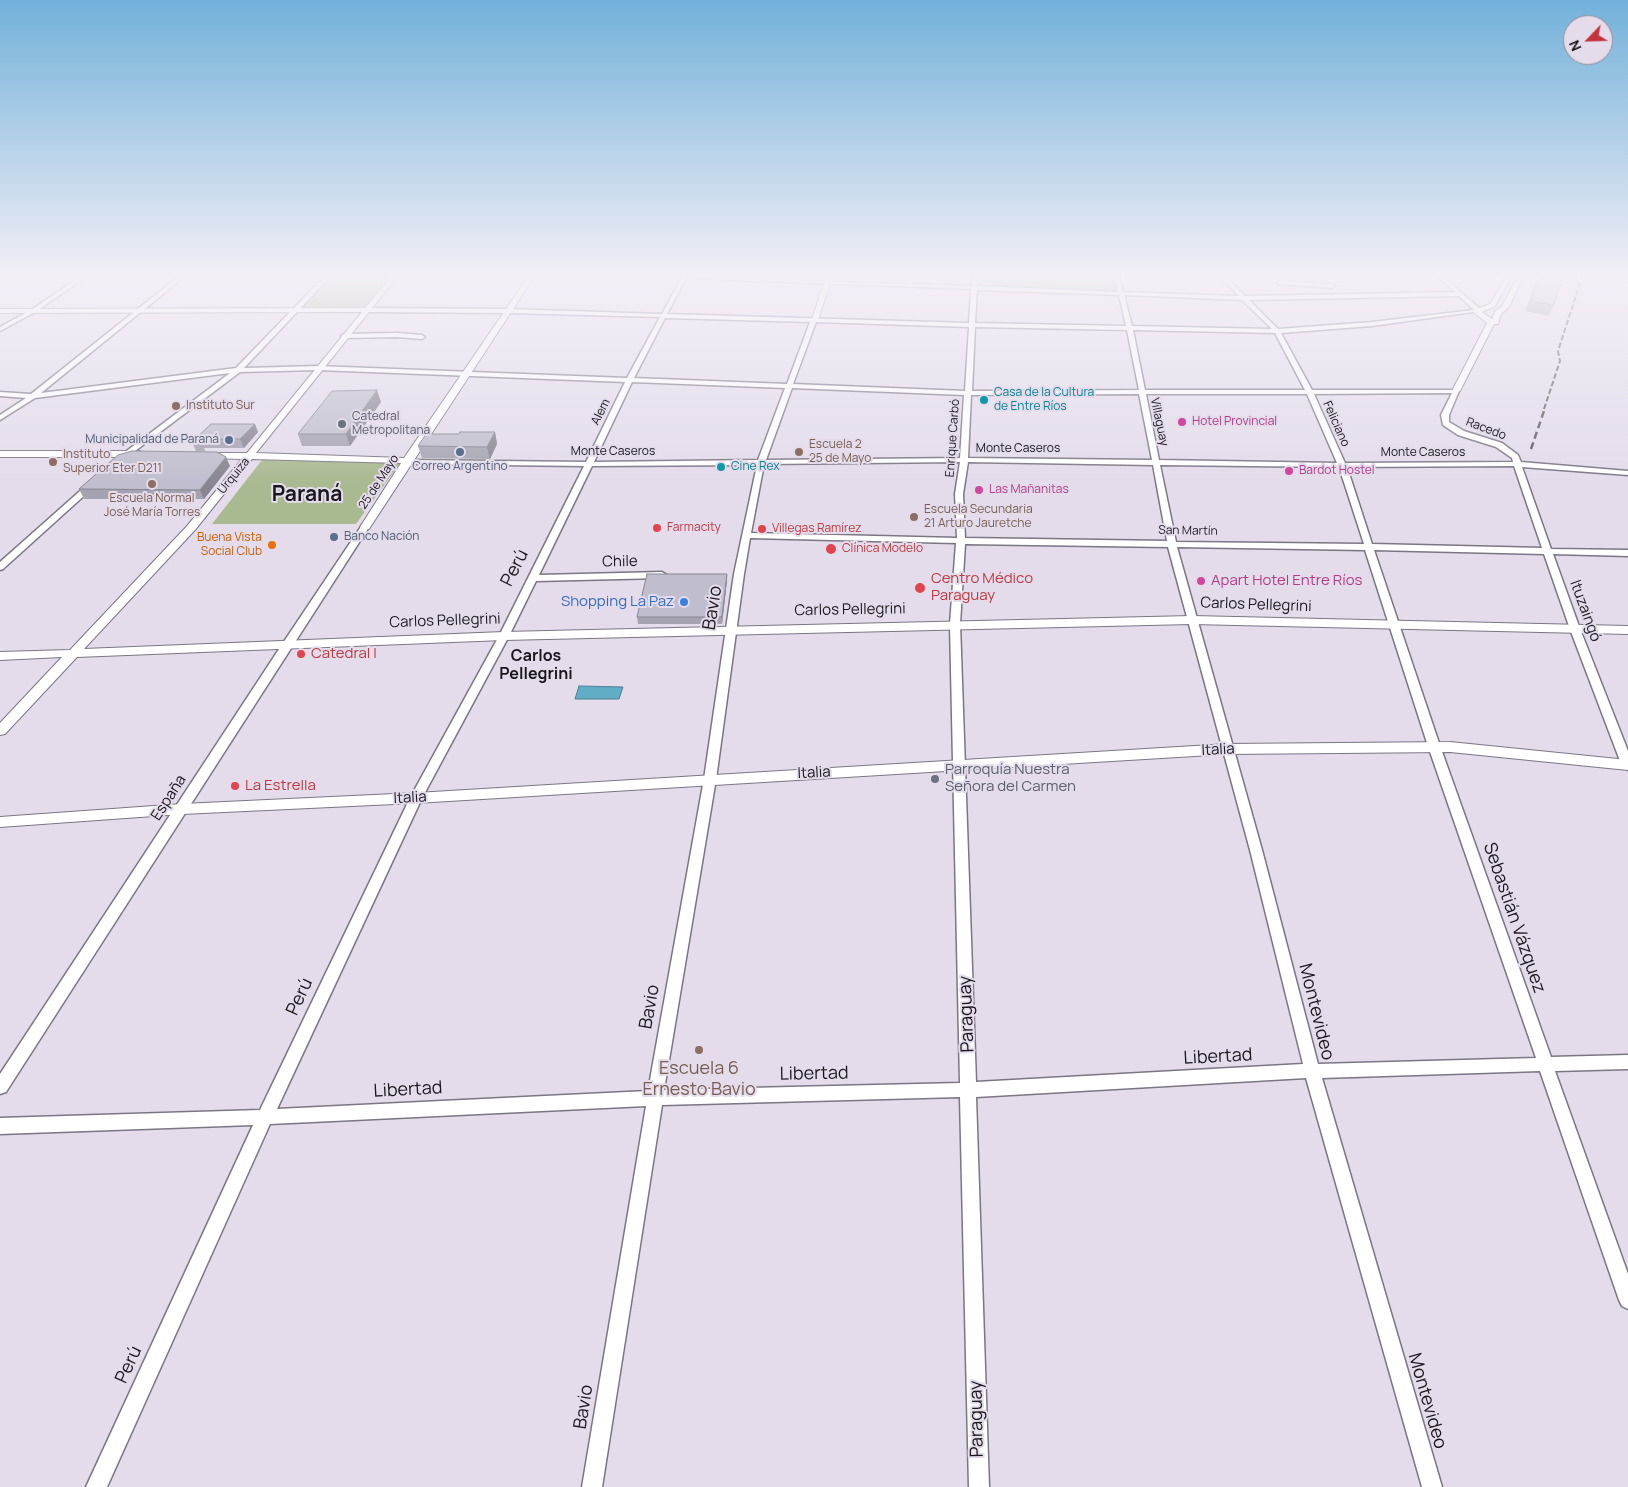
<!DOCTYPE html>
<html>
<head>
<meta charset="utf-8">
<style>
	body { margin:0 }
	#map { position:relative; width:1628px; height:1487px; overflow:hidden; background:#e4dceb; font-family:Manrope,sans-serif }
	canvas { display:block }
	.north { position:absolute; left:1563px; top:15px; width:50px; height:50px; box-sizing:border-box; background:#e4dceb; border:1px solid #938d98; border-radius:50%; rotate:246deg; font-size:14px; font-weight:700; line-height:20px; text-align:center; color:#1a171c }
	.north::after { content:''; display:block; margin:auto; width:18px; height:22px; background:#c3343e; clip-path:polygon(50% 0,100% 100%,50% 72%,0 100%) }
</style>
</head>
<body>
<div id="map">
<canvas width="1628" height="1487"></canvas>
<div class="north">N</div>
</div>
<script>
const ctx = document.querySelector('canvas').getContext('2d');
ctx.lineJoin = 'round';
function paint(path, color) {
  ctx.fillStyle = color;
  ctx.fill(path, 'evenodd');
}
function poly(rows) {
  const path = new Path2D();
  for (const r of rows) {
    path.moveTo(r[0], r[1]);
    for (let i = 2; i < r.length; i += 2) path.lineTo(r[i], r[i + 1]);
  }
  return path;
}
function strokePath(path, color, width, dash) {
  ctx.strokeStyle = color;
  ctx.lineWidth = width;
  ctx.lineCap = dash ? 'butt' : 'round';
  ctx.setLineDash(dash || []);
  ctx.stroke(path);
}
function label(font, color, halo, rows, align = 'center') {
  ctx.font = font + ' Manrope,sans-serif';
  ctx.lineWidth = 4;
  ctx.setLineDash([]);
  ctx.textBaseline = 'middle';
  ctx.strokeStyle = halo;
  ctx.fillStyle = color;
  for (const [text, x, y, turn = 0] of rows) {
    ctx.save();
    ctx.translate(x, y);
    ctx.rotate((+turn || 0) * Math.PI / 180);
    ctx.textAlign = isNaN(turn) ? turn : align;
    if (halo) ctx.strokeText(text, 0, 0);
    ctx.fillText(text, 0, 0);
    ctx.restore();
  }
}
const green = poly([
	[330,277,389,277,364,308,302,309],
	[974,277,1116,277,1119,292,973,286],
	[262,460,400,463,356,524,212,524]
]);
const water = poly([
	[579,686,623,687,619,699,575,699,579,686]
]);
const minor = poly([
	[80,277,86,277,35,312,0,331,0,327,31,310,80,277],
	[178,277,184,277,41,393,236,368,324,277,330,277,244,368,318,366,627,378,660,317,508,313,366,312,363,310,366,308,508,309,662,314,682,277,972,286,972,277,977,277,977,286,1118,292,1114,277,1119,277,1123,292,1239,296,1220,277,1226,277,1245,296,1455,292,1438,277,1444,277,1480,309,1480,311,1372,326,1281,333,1312,390,1458,390,1459,391,1449,415,1449,422,1464,431,1502,443,1518,455,1521,462,1628,471,1628,475,1522,467,1551,549,1628,550,1628,556,1553,554,1580,629,1628,751,1628,770,1622,766,1570,629,1544,554,1374,550,1440,746,1551,1057,1628,1055,1628,1069,1555,1071,1628,1274,1628,1309,1622,1306,1619,1300,1540,1071,1322,1078,1442,1487,1422,1487,1306,1078,976,1097,989,1487,969,1487,960,1097,662,1105,602,1487,582,1487,646,1106,270,1124,107,1487,86,1487,253,1125,0,1134,0,1118,260,1110,410,798,499,636,584,466,408,464,404,462,408,460,586,462,625,382,318,370,240,372,119,463,115,461,116,459,230,373,35,398,0,420,0,415,26,398,0,396,0,392,31,394,178,277],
	[686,278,971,289,969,323,667,314,686,278],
	[977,290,1119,295,1126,326,975,323,977,290],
	[1124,295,1242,300,1272,329,1132,326,1124,295],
	[1459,296,1474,310,1372,322,1278,329,1249,300,1459,296],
	[665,318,810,322,787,384,634,378,665,318],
	[816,322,969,327,965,391,793,384,816,322],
	[975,327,1127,330,1139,390,972,391,975,327],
	[1133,330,1275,333,1305,390,1145,390,1133,330],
	[632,382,785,388,758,460,594,462,632,382],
	[792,388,964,395,960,458,766,460,792,388],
	[1452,393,1441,415,1443,425,1458,435,1496,447,1512,458,1513,462,1345,463,1314,394,1452,393],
	[1139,394,1152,460,968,458,971,395,1139,394],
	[1146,394,1307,394,1337,463,1159,460,1146,394],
	[960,462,955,494,957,538,751,533,764,464,960,462],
	[968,462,1153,465,1167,541,965,538,963,494,968,462],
	[757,465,734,574,704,779,648,1091,277,1109,422,798,509,636,536,581,662,578,667,575,662,572,539,575,592,466,757,465],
	[1160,465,1339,467,1364,544,1176,542,1160,465],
	[1514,466,1542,548,1372,544,1347,467,1514,466],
	[750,538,956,543,950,624,960,1083,664,1090,716,779,744,574,750,538],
	[965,544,1168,547,1250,850,1303,1064,976,1082,960,624,965,544],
	[1177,547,1365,550,1428,746,1536,1058,1318,1064,1262,850,1177,547],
	[1280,281,1332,284,1335,286,1332,288,1278,284,1280,281],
	[397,333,422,335,425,337,422,339,397,337,344,338,341,336,344,334,397,333],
	[89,483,96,485,3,569,0,570,0,562,89,483],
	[365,524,369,527,6,1092,0,1094,0,1074,283,643,362,525,365,524]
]);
const tertiary = poly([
	[391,277,397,277,256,453,404,458,528,277,534,277,369,529,361,529,360,527,401,463,252,459,195,530,84,649,504,632,1192,616,1628,626,1628,634,1192,624,504,640,77,657,5,734,0,735,0,723,62,657,0,660,0,652,70,650,187,526,242,459,206,458,203,457,203,453,247,453,362,312,0,313,0,309,365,308,391,277],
	[826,277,832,277,818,320,811,322,826,277],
	[1506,277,1512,277,1495,306,1482,312,1492,319,1495,311,1502,306,1517,277,1523,277,1509,307,1501,314,1498,324,1494,324,1460,391,1453,393,1452,391,1487,323,1472,311,1490,304,1506,277],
	[0,451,140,451,145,454,140,457,0,457,0,451],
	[1450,742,1628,760,1628,770,1450,752,1228,754,416,803,182,814,0,827,0,817,182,804,416,793,1228,744,1450,742]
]);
const railFar1 = poly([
	[1544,409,1560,361,1558,351,1582,277]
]);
const rail = poly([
	[1531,449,1545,408]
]);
const wall = poly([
	[1539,277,1554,305,1549,316,1525,311],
	[381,402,350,446,302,446,298,434],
	[211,424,258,432,244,448,204,448,205,451,196,451,192,442],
	[495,432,497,444,490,459,422,458,418,446],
	[230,466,204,499,84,499,79,489],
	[727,574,727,580,722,624,638,624,637,617]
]);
const shadedWall = poly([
	[377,390,381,402,350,446,346,434],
	[255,424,258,432,244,448,240,439],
	[495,432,497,444,490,459,487,447],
	[226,457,230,466,204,499,200,490],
	[727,574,727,580,722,624,722,617]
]);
const building = poly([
	[1539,277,1562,280,1554,305,1530,301,1539,277],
	[377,390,346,434,298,434,332,391,377,390],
	[211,424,255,424,240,439,197,439,201,442,192,442,211,424],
	[460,432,495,432,487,447,418,446,426,434,459,434,460,432],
	[132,451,217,452,226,457,200,490,79,489,118,455,132,451],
	[647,574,727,574,722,617,637,617,647,574]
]);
const markers = [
	[984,400,5,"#0f9aa8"],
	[176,406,5,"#8d6e63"],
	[1182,422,5,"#d1479c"],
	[342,424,5,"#6b7280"],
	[229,440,5,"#5c6f8a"],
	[460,452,5,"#5c6f8a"],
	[799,452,5,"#8d6e63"],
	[53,462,5,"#8d6e63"],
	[721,467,5,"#0f9aa8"],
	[1289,471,5,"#d1479c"],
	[152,484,5,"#8d6e63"],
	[979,490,5,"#d1479c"],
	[914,517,5,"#8d6e63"],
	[657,528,5,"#e0444e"],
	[762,529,5,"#e0444e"],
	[334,537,5,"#5c6f8a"],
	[272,545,5,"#e8710a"],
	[831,549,6,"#e0444e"],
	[1201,581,5,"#d1479c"],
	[920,588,6,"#e0444e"],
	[684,602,5,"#3f7fe0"],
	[301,654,5,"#e0444e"],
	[935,779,5,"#6b7280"],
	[235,786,5,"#e0444e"],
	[699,1050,5,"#8d6e63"]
];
const farCulturenames = [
	["Casa de la Cultura",994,393],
	["de Entre Ríos",994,407],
	["Cine Rex",731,467]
];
const farEducationnames = [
	["Instituto Sur",186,406],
	["Escuela 2",809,445],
	["25 de Mayo",809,459],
	["Instituto",63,455],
	["Superior Eter D211",63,469],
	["Escuela Normal",152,499,"center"],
	["José María Torres",152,513,"center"],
	["Escuela Secundaria",924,510],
	["21 Arturo Jauretche",924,524]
];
const farStreetnames = [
	["Alem",601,412,-63],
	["Villaguay",1159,422,78],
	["Feliciano",1336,424,66],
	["Racedo",1486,429,21],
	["Enrique Carbó",953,438,-86],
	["Monte Caseros",1018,449],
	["Monte Caseros",613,452],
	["Monte Caseros",1423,453],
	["Urquiza",234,476,-51],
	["25 de Mayo",379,482,-57],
	["San Martín",1188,531,1]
];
const farWorshipnames = [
	["Catedral",352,417],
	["Metropolitana",352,431]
];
const farHotelnames = [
	["Hotel Provincial",1192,422],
	["Bardot Hostel",1299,471],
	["Las Mañanitas",989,490]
];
const farServicenames = [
	["Municipalidad de Paraná",219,440],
	["Correo Argentino",460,467,"center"],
	["Banco Nación",344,537,"left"]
];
const farHealthnames = [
	["Farmacity",667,528],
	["Villegas Ramírez",772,529],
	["Clínica Modelo",842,549]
];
const farFoodnames = [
	["Buena Vista",262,538],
	["Social Club",262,552]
];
const streetNames = [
	["Chile",620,562,-1],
	["Carlos Pellegrini",1256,605,2],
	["Carlos Pellegrini",850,610,-1],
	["Ituzaingó",1585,611,70],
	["Carlos Pellegrini",445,621,-2],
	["Italia",1218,750,-3],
	["Italia",814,773,-3],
	["España",169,798,-57],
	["Italia",410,798,-3]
];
const healthNames = [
	["Centro Médico",931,579],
	["Paraguay",931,596],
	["Catedral I",311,654],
	["La Estrella",245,786]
];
const hotelNames = [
	["Apart Hotel Entre Ríos",1211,581]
];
const shopNames = [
	["Shopping La Paz",674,602]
];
const worshipNames = [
	["Parroquía Nuestra",945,770],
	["Señora del Carmen",945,787]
];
const neighbourhoodNames = [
	["Carlos",536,657],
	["Pellegrini",536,675]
];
const nearStreetnames = [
	["Perú",515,568,-63],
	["Bavio",713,608,-81],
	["Sebastián Vázquez",1514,918,71],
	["Perú",300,997,-65],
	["Bavio",650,1007,-80],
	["Montevideo",1316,1012,76],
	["Paraguay",967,1014,-92],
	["Libertad",1218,1057,-3],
	["Libertad",814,1074,-1],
	["Libertad",408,1090,-3],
	["Perú",129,1365,-65],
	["Montevideo",1427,1401,74],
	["Bavio",584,1407,-81],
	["Paraguay",977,1419,-91]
];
const nearEducationnames = [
	["Escuela 6",699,1069],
	["Ernesto Bavio",699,1090]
];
const farTownnames = [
	["Paraná",307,495]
];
paint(green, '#a9b990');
paint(water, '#61adc6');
strokePath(water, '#4c8093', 1);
strokePath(minor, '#7c7583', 3);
strokePath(tertiary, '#7c7583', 2);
paint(minor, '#fff');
paint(tertiary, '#fff');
strokePath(railFar1, '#5b565e', 2, [5.5, 2.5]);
strokePath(rail, '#5b565e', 2.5, [7, 4]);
paint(wall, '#a5a3b1');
paint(shadedWall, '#868590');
paint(building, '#c0bece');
strokePath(building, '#868590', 1);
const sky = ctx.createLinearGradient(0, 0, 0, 485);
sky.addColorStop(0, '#72b1da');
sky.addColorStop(0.57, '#f3eff6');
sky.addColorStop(1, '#f3eff600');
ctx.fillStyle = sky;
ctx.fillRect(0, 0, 1628, 485);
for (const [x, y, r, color] of markers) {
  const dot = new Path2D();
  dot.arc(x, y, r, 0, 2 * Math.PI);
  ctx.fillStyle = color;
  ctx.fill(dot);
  strokePath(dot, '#e4dceb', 2);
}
label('12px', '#0d838f', '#e4dceb', farCulturenames, 'left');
label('12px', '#785e54', '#e4dceb', farEducationnames, 'left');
label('12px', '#1a171c', '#e4dceb', farStreetnames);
label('12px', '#5b616d', '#e4dceb', farWorshipnames, 'left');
label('12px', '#b23c85', '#e4dceb', farHotelnames, 'left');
label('12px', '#4e5e75', '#e4dceb', farServicenames, 'right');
label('12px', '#be3a42', '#e4dceb', farHealthnames, 'left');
label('12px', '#c56008', '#e4dceb', farFoodnames, 'right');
label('15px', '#1a171c', '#e4dceb', streetNames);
label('15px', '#be3a42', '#e4dceb', healthNames, 'left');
label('15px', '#b23c85', '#e4dceb', hotelNames, 'left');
label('15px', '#366cbe', '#e4dceb', shopNames, 'right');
label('15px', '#5b616d', '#e4dceb', worshipNames, 'left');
label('bold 16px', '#1a171c', '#e4dceb', neighbourhoodNames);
label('18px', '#1a171c', '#e4dceb', nearStreetnames);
label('18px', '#785e54', '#e4dceb', nearEducationnames);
label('bold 21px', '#1a171c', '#e4dceb', farTownnames);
</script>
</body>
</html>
